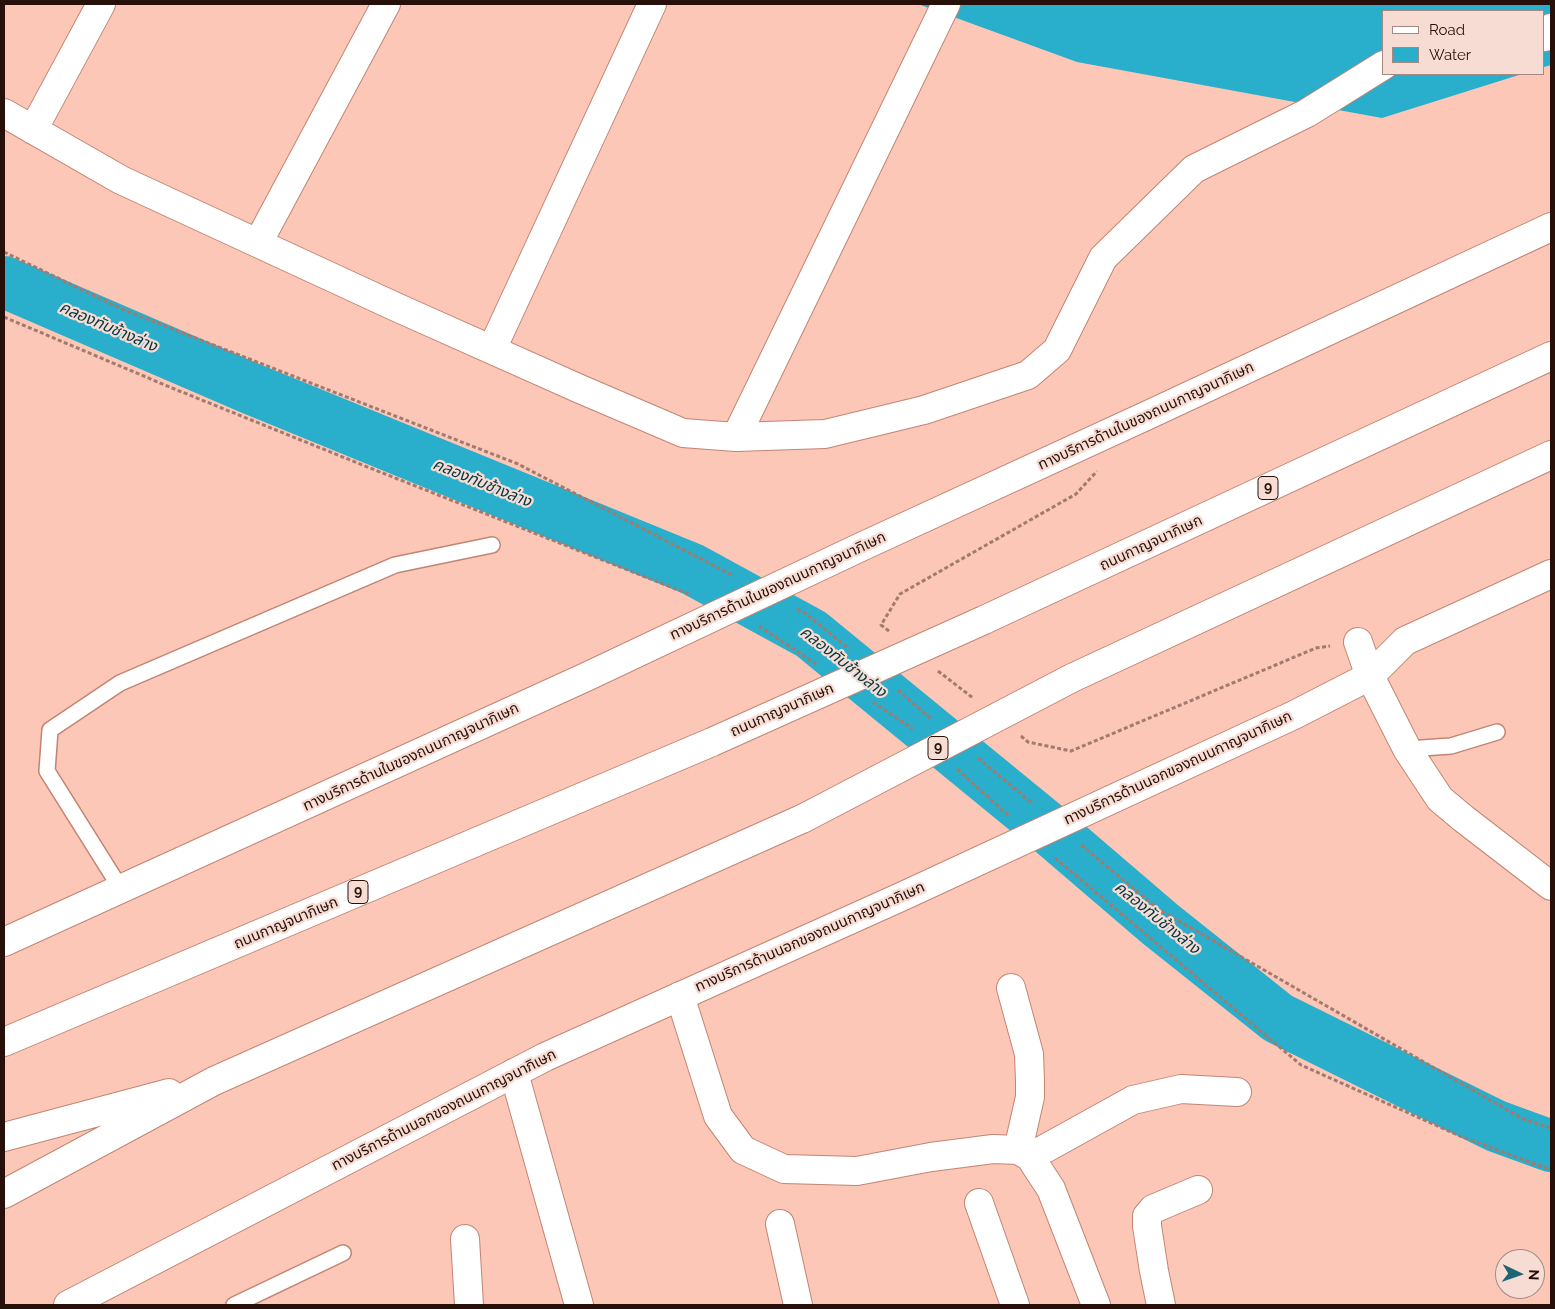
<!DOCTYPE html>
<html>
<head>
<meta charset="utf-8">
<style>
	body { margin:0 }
	#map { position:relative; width:1555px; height:1309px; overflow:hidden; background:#fcc7b7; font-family:Raleway,sans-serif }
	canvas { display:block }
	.frame { position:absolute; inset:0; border:5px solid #27100a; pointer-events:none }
	.legend { position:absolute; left:1382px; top:10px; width:162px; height:65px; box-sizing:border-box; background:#f7dcd3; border:1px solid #a48a83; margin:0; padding:6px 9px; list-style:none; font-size:15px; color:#27100a }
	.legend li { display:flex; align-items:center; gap:10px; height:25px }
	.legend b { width:25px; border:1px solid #a48a83 }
	.north { position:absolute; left:1495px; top:1249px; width:50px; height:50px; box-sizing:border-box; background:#f7dcd3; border:1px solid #a48a83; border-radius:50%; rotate:93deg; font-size:14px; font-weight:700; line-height:20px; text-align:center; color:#27100a }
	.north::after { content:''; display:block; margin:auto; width:18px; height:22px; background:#1e6475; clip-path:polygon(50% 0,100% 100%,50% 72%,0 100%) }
</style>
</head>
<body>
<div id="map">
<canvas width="1555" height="1309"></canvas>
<div class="frame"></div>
<ul class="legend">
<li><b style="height:6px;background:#fff"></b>Road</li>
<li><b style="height:14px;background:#29aecc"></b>Water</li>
</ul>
<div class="north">N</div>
</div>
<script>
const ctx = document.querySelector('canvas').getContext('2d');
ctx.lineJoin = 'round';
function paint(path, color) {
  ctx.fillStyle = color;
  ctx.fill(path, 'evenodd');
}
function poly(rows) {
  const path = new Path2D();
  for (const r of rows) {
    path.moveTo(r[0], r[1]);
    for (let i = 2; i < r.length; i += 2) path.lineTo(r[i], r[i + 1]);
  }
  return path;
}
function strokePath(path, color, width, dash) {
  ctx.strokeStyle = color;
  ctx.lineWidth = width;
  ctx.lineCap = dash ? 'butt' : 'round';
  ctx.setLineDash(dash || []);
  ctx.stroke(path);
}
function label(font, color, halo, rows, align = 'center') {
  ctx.font = font + ' Raleway,"Noto Sans Thai",sans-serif';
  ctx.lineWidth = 4.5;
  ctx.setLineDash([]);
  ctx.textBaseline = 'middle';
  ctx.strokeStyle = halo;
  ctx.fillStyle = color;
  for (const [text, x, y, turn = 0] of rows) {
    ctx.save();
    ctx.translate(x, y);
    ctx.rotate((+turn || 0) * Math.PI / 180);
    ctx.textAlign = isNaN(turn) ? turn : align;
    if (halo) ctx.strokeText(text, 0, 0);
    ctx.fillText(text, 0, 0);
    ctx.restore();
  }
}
const water = poly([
	[918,4,1551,4,1551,65,1544,67,1544,11,1384,11,1384,74,1522,74,1382,118,1077,62]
]);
const river = poly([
	[4,282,252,389,692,569,811,634,1048,828,1160,924,1278,1018,1496,1126,1551,1146]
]);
const path = poly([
	[4,252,124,310,518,464,734,576],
	[4,317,172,388,370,468,691,595],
	[797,609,805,613,849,649],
	[759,626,816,664],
	[889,631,881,625,900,594,1076,494,1097,471],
	[938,671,973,698],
	[898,690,931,719],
	[873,702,913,729],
	[1021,736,1028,742,1071,751,1316,648,1330,646],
	[978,758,1033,804],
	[957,769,1010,817],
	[1081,845,1158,909,1523,1119,1551,1128],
	[1055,858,1301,1065,1460,1136,1551,1170]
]);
const service = poly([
	[1407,749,1451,746,1497,732],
	[121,889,47,771,50,730,120,683,395,565,492,545],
	[234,1305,343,1253]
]);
const minor = poly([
	[1544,37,1551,28],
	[4,113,121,180,396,307,580,389,683,433,736,437,825,434,924,410,1028,375,1057,350,1103,258,1194,169,1307,113,1384,65],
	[33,130,101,4],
	[258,243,386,4],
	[492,349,652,4],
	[736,437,946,4],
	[1358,642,1370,676,1407,749,1440,799,1464,819,1551,886],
	[1011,988,1029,1054,1030,1081,1030,1097,1018,1150],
	[680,996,718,1116,743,1150,784,1169,857,1171,931,1157,993,1149,1018,1150,1030,1157,1051,1189,1096,1305],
	[514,1073,579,1305],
	[1030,1157,1133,1100,1181,1089,1237,1092],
	[979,1203,1015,1305],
	[780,1224,798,1305],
	[465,1239,469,1305],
	[1161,1305,1154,1271,1147,1226,1147,1216,1153,1209,1198,1190]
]);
const secondary = poly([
	[4,942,586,677,863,546,1148,415,1551,227],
	[68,1305,545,1057,903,896,1294,715,1370,676,1405,641,1551,574]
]);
const motorway = poly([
	[984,620,1551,356],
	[1072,678,1551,455],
	[4,1042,712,742],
	[4,1137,169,1093],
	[4,1194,214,1081,804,818]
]);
const motorwayBridge = poly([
	[712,742,984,620],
	[804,818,1072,678]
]);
const shields = [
	[1268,488,20],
	[938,748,20],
	[358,892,20]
];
const shieldNames = [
	["9",1268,488],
	["9",938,748],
	["9",358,892]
];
const streetNames = [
	["ทางบริการด้านในของถนนกาญจนาภิเษก",1146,416,-25],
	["ถนนกาญจนาภิเษก",1151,543,-25],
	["ทางบริการด้านในของถนนกาญจนาภิเษก",778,586,-25],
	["ถนนกาญจนาภิเษก",782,710,-24],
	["ทางบริการด้านในของถนนกาญจนาภิเษก",411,757,-25],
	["ทางบริการด้านนอกของถนนกาญจนาภิเษก",1178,768,-25],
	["ถนนกาญจนาภิเษก",286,923,-23],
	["ทางบริการด้านนอกของถนนกาญจนาภิเษก",810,937,-24],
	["ทางบริการด้านนอกของถนนกาญจนาภิเษก",444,1110,-27]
];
const waterNames = [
	["คลองทับช้างล่าง",108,327,23],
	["คลองทับช้างล่าง",482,483,22],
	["คลองทับช้างล่าง",843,662,38],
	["คลองทับช้างล่าง",1157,918,39]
];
paint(water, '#29aecc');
strokePath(river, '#29aecc', 52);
strokePath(service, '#c28573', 18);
strokePath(minor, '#c28573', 30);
strokePath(secondary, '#c28573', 30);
strokePath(motorway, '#c28573', 30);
strokePath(path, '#a27a6e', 3, [4, 2.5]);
strokePath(service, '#fff', 15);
strokePath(minor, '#fff', 28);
strokePath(secondary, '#fff', 28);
strokePath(motorway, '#fff', 28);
strokePath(motorwayBridge, '#c28573', 30, []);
strokePath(motorwayBridge, '#fff', 28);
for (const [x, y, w] of shields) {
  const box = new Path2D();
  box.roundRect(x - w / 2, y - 11.5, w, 23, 4);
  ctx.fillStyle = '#f7dcd3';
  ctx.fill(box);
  strokePath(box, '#27100a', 1);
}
label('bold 14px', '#27100a', null, shieldNames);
label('15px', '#27100a', '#f7dcd3', streetNames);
label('italic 16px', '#003845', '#f7dcd3', waterNames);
</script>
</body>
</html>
